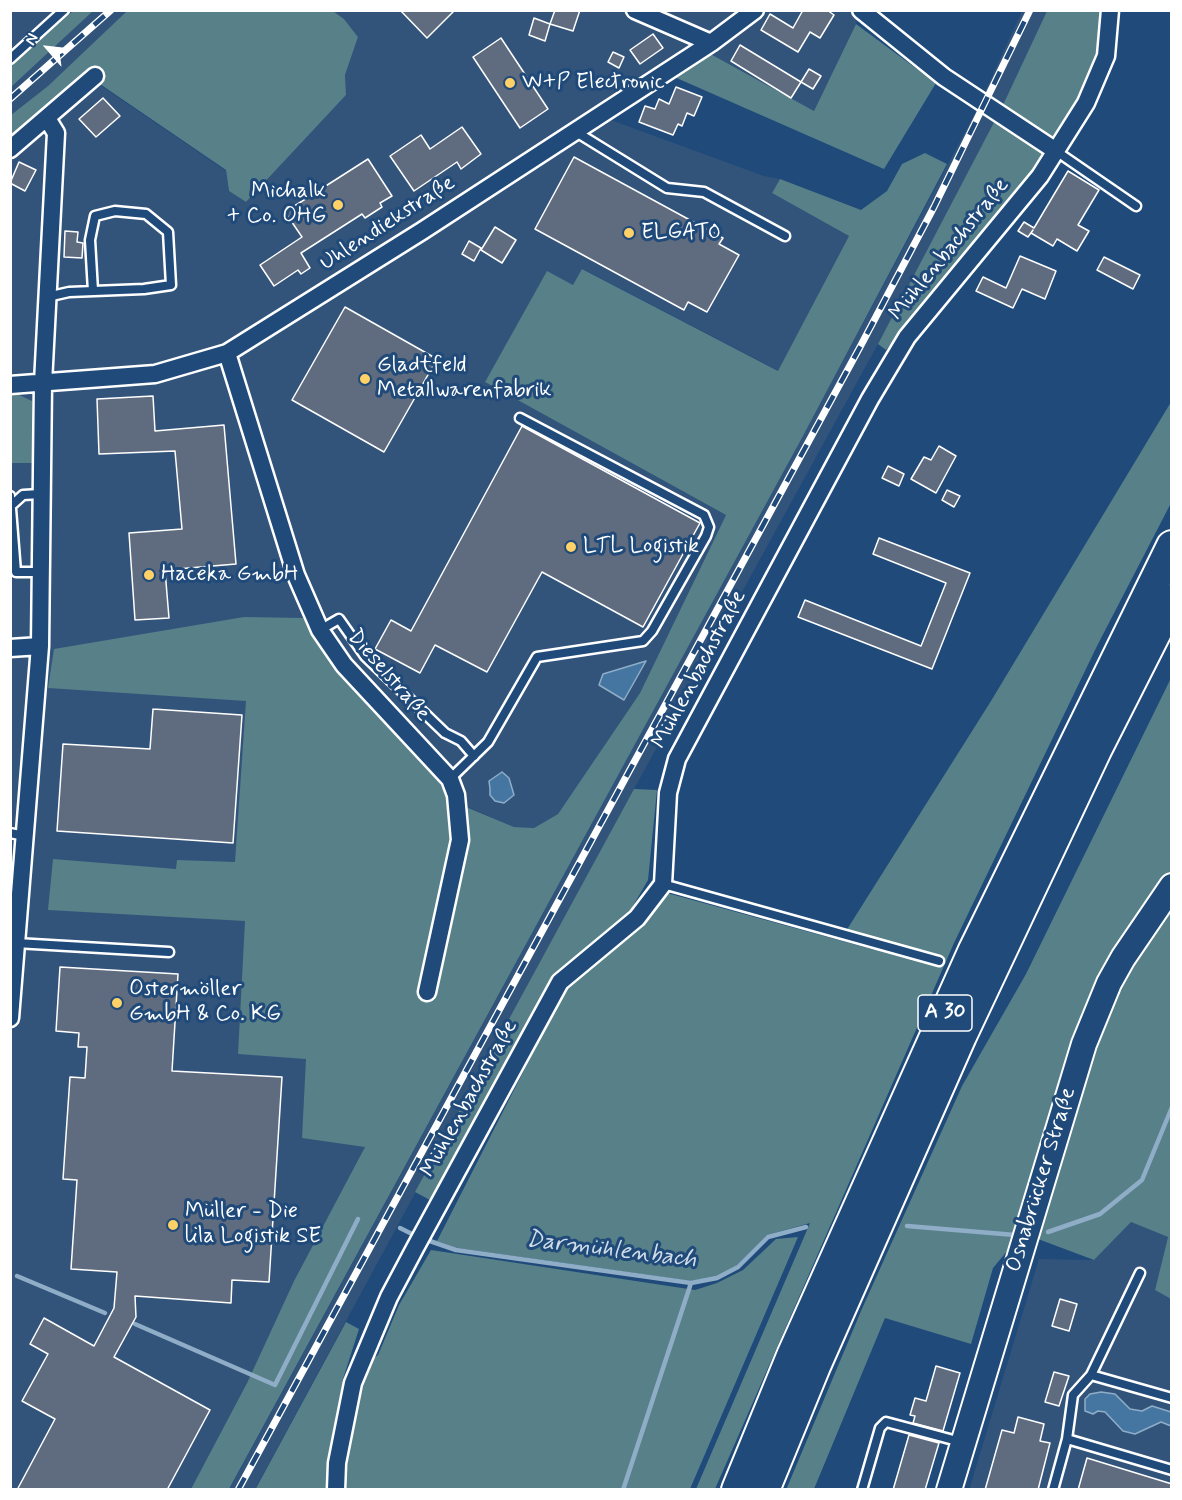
<!DOCTYPE html>
<html>
<head>
<meta charset="utf-8">
<style>
	body { margin:0 }
	#map { position:relative; width:1182px; height:1500px; overflow:hidden; background:#1f4a7a; font-family:Mynerve,sans-serif }
	canvas { display:block }
	.frame { position:absolute; inset:0; border:12px solid #fff; pointer-events:none }
	.north { position:absolute; left:18px; top:18px; width:60px; height:60px; -webkit-text-stroke:4px #1f4a7a; paint-order:stroke; rotate:298deg; font-size:16px; font-weight:700; line-height:24px; text-align:center; color:#fff }
	.north::after { content:''; display:block; margin:auto; width:21px; height:27px; background:#fff; clip-path:polygon(50% 0,100% 100%,50% 72%,0 100%) }
</style>
</head>
<body>
<div id="map">
<canvas width="1182" height="1500"></canvas>
<div class="frame"></div>
<div class="north">N</div>
</div>
<script>
const ctx = document.querySelector('canvas').getContext('2d');
ctx.lineJoin = 'round';
function paint(path, color) {
  ctx.fillStyle = color;
  ctx.fill(path, 'evenodd');
}
function poly(rows) {
  const path = new Path2D();
  for (const r of rows) {
    path.moveTo(r[0], r[1]);
    for (let i = 2; i < r.length; i += 2) path.lineTo(r[i], r[i + 1]);
  }
  return path;
}
function strokePath(path, color, width, dash) {
  ctx.strokeStyle = color;
  ctx.lineWidth = width;
  ctx.lineCap = dash ? 'butt' : 'round';
  ctx.setLineDash(dash || []);
  ctx.stroke(path);
}
function label(font, color, halo, rows, align = 'center') {
  ctx.font = font + ' Mynerve,sans-serif';
  ctx.lineWidth = 6;
  ctx.setLineDash([]);
  ctx.textBaseline = 'middle';
  ctx.strokeStyle = halo;
  ctx.fillStyle = color;
  for (const [text, x, y, turn = 0] of rows) {
    ctx.save();
    ctx.translate(x, y);
    ctx.rotate((+turn || 0) * Math.PI / 180);
    ctx.textAlign = isNaN(turn) ? turn : align;
    if (halo) ctx.strokeText(text, 0, 0);
    ctx.fillText(text, 0, 0);
    ctx.restore();
  }
}
const built = poly([
	[11,11,73,11,11,65],
	[93,11,127,11,48,86,11,115,10,87],
	[333,11,862,11,814,111,707,52,608,119,764,176,780,179,772,193,849,236,779,371,583,269,573,285,547,272,485,382,726,515,640,693,558,814,534,828,514,827,449,799,453,842,382,1115,294,1281,247,1383,191,1489,11,1490,11,150,94,81,226,171,229,191,246,202,346,95,345,75,358,37,344,19],
	[1022,11,1047,11,1002,107,984,94],
	[978,108,996,119,878,344,634,789,255,1489,229,1490,803,436],
	[1131,1222,1168,1237,1155,1290,1171,1299,1171,1489,969,1490,1039,1259,1094,1260]
]);
const green = poly([
	[73,11,93,11,11,87,11,65],
	[127,11,333,11,344,19,358,37,345,75,346,95,246,202,229,191,226,170,94,80,11,149,11,115,48,86],
	[1047,11,1101,11,1102,26,1096,56,1074,108,1008,205,886,350,878,344,1002,107],
	[856,24,936,83,884,169,672,76,707,52,814,111],
	[925,153,947,164,803,436,229,1489,191,1489,247,1383,294,1281,365,1147,302,1138,306,1059,238,1054,245,921,48,910,53,859,176,869,177,860,235,862,246,701,48,688,54,649,244,617,303,618,329,659,432,769,448,798,453,842,417,997,431,994,466,807,514,827,534,828,558,814,640,693,726,515,485,382,547,271,573,285,582,269,778,371,849,236,772,193,780,179,861,210,887,191,902,164],
	[11,391,32,401,35,463,11,463],
	[1171,402,1171,503,1097,646,954,943,715,1489,696,1489,810,1223,767,1235,736,1266,717,1277,691,1281,457,1248,437,1241,566,988,642,922,667,893,875,950,846,931,991,701],
	[1171,678,1171,1299,1155,1290,1168,1237,1131,1222,1094,1260,1014,1230,1008,1250,993,1268,971,1344,885,1318,814,1489,786,1490,861,1311,962,1086,1026,974],
	[634,789,657,790,648,880,630,911,554,977,430,1200,415,1192],
	[798,1237,690,1489,255,1490,346,1322,359,1329,342,1382,378,1355,399,1305,431,1250,695,1290,717,1283,743,1270,776,1239]
]);
const water = poly([
	[646,661,624,700,599,685,603,674,646,661],
	[502,772,509,778,514,795,504,803,495,801,490,795,490,789,489,781,502,772],
	[1101,1392,1115,1394,1130,1409,1142,1411,1152,1406,1171,1412,1171,1426,1161,1422,1135,1434,1123,1431,1105,1412,1098,1411,1093,1414,1085,1411,1085,1399,1090,1394,1101,1392]
]);
const stream = poly([
	[907,1226,1015,1235],
	[400,1228,416,1236],
	[1048,1232,1100,1214,1142,1180,1172,1107],
	[424,1239,456,1250,691,1283,717,1278,738,1267,768,1237,806,1227],
	[17,1276,105,1313],
	[135,1324,275,1385,358,1219],
	[623,1490,691,1283]
]);
const building = poly([
	[400,10,455,10,427,38,400,10],
	[555,10,580,10,573,31,550,24,555,10],
	[803,10,827,10,834,15,820,38,810,32,798,52,761,30,770,14,793,28,803,10],
	[534,18,550,24,545,41,529,35,534,18],
	[653,34,663,48,640,64,630,50,653,34],
	[501,38,548,109,520,128,473,57,501,38],
	[740,45,801,82,791,98,731,61,740,45],
	[613,52,624,57,619,68,608,62,613,52],
	[809,69,821,76,813,89,801,82,809,69],
	[676,87,702,97,694,116,687,113,682,126,678,124,673,135,639,122,645,106,655,109,659,99,669,104,676,87],
	[103,98,120,116,96,137,79,119,103,98],
	[462,127,481,154,461,169,457,162,414,191,390,156,421,135,430,149,462,127],
	[574,157,723,238,719,244,739,255,707,312,688,302,684,310,535,229,574,157],
	[368,159,392,196,380,203,382,207,365,218,362,214,301,253,310,268,301,274,298,270,274,286,260,265,302,237,285,212,368,159],
	[19,162,36,170,25,191,10,183,19,162],
	[1068,171,1099,190,1078,225,1089,231,1077,251,1057,239,1053,246,1031,233,1033,230,1028,237,1018,231,1024,222,1034,228,1068,171],
	[495,227,516,240,502,263,481,250,495,227],
	[65,231,78,232,77,242,83,243,82,258,64,257,65,231],
	[469,241,481,248,474,261,462,254,469,241],
	[1020,256,1056,271,1045,299,1022,289,1013,308,976,291,983,277,1006,288,1020,256],
	[1104,257,1140,275,1133,289,1097,270,1104,257],
	[345,307,437,359,384,452,292,400,345,307],
	[153,396,155,431,224,425,236,564,165,570,169,618,135,620,129,533,182,529,175,451,99,454,97,399,153,396],
	[522,426,700,523,643,627,542,572,487,672,435,645,420,673,375,649,391,620,411,631,522,426],
	[939,446,956,456,936,493,911,479,924,457,931,460,939,446],
	[888,466,904,474,899,486,882,478,888,466],
	[947,490,960,496,954,507,942,500,947,490],
	[879,538,970,573,932,669,798,617,805,600,921,646,946,583,873,554,879,538],
	[153,709,242,715,233,843,57,831,63,744,150,749,153,709],
	[60,967,178,974,172,1071,282,1077,269,1282,232,1280,231,1303,135,1296,136,1317,114,1357,210,1410,167,1490,17,1490,55,1419,22,1401,48,1354,30,1344,44,1318,94,1346,114,1308,117,1272,71,1269,77,1180,63,1179,70,1077,85,1078,87,1047,78,1047,79,1033,56,1031,60,967],
	[1060,1299,1077,1304,1069,1331,1052,1326,1060,1299],
	[936,1366,960,1373,943,1431,913,1423,915,1416,910,1415,915,1398,926,1401,936,1366],
	[1054,1372,1069,1376,1059,1406,1045,1402,1054,1372],
	[1018,1417,1044,1424,1040,1441,1050,1443,1038,1490,985,1490,1002,1430,1014,1433,1018,1417],
	[909,1435,939,1443,925,1490,893,1490,909,1435],
	[1087,1458,1172,1484,1172,1490,1078,1490,1087,1458]
]);
const service = poly([
	[10,59,64,10],
	[573,130,667,188,704,192,785,236],
	[1056,151,1136,206],
	[47,297,69,292,144,289,171,285,168,232,146,214,115,211,95,216,90,240,93,291],
	[10,496,16,572,41,572],
	[13,504,23,495,41,494],
	[320,630,339,619,365,656,445,733,461,741,474,756],
	[450,779,488,742,537,657,643,641,652,631,706,536,709,527,704,515,520,418],
	[10,833,25,836],
	[663,884,939,961],
	[16,943,169,952],
	[1091,1375,1140,1273],
	[1067,1439,1172,1470],
	[862,1490,880,1428,886,1422,961,1442],
	[1053,1490,1067,1439,1073,1395,1091,1375,1172,1398]
]);
const minor = poly([
	[635,10,711,43],
	[861,10,944,77,1056,151],
	[10,149,95,76],
	[227,353,296,575,320,630,344,665,450,779,456,795,460,840,427,992],
	[10,385,155,374,227,353,422,231,711,43,755,10],
	[10,648,40,646],
	[10,1018,40,646,43,383,56,133,48,120],
	[336,1490,337,1463,353,1383,389,1297,415,1248,560,982,637,918,663,884,668,793,677,759,870,399,907,337,1040,176,1086,103,1106,56,1110,10]
]);
const secondary = poly([
	[949,1490,1084,1044,1109,983,1123,958,1172,886]
]);
const motorway = poly([
	[737,1490,792,1356,974,950,1172,546],
	[764,1490,815,1366,961,1036,1096,750,1172,600]
]);
const rail = poly([
	[10,99,111,10],
	[238,1490,860,347,934,207,1030,10]
]);
const markers = [
	[510,83,6,"#ffd166"],
	[338,205,6,"#ffd166"],
	[629,233,6,"#ffd166"],
	[365,379,6,"#ffd166"],
	[571,547,6,"#ffd166"],
	[149,575,6,"#ffd166"],
	[117,1003,6,"#ffd166"],
	[173,1225,6,"#ffd166"]
];
const shields = [
	[945,1013,54]
];
const shieldNames = [
	["A 30",945,1013]
];
const poiNames = [
	["W+P Electronic",522,83],
	["Michalk",326,192,"right"],
	["+ Co. OHG",326,217,"right"],
	["ELGATO",641,233],
	["Gladtfeld",377,366],
	["Metallwarenfabrik",377,391],
	["LTL Logistik",583,547],
	["Haceka GmbH",161,575],
	["Ostermöller",129,990],
	["GmbH & Co. KG",129,1015],
	["Müller - Die",185,1212],
	["lila Logistik SE",185,1237]
];
const streetNames = [
	["Uhlendiekstraße",388,224,-33],
	["Mühlenbachstraße",950,250,-51],
	["Mühlenbachstraße",700,670,-62],
	["Dieselstraße",388,676,49],
	["Mühlenbachstraße",470,1099,-61],
	["Osnabrücker Straße",1042,1180,-73]
];
const waterNames = [
	["Darmühlenbach",611,1251,7]
];
paint(built, '#32547b');
paint(green, '#578088');
paint(water, '#4576a2');
strokePath(water, '#8fadc7', 1.5);
strokePath(stream, '#8fadc7', 4.5);
paint(building, '#5f6b7e');
strokePath(building, '#fff', 1.5);
strokePath(service, '#fff', 13);
strokePath(minor, '#fff', 21);
strokePath(secondary, '#fff', 28);
strokePath(motorway, '#fff', 34);
strokePath(service, '#1f4a7a', 8);
strokePath(minor, '#1f4a7a', 16);
strokePath(secondary, '#1f4a7a', 24);
strokePath(motorway, '#1f4a7a', 30);
strokePath(rail, '#fff', 7);
strokePath(rail, '#1f4a7a', 4.5, [14]);
for (const [x, y, r, color] of markers) {
  const dot = new Path2D();
  dot.arc(x, y, r, 0, 2 * Math.PI);
  ctx.fillStyle = color;
  ctx.fill(dot);
  strokePath(dot, '#1f4a7a', 2);
}
for (const [x, y, w] of shields) {
  const box = new Path2D();
  box.roundRect(x - w / 2, y - 18, w, 36, 4.5);
  ctx.fillStyle = '#1f4a7a';
  ctx.fill(box);
  strokePath(box, '#fff', 1.5);
}
label('bold 21px', '#fff', null, shieldNames);
label('22px', '#fff', '#1f4a7a', poiNames, 'left');
label('22px', '#fff', '#1f4a7a', streetNames);
label('italic 24px', '#d0dde8', '#1f4a7a', waterNames);
</script>
</body>
</html>
